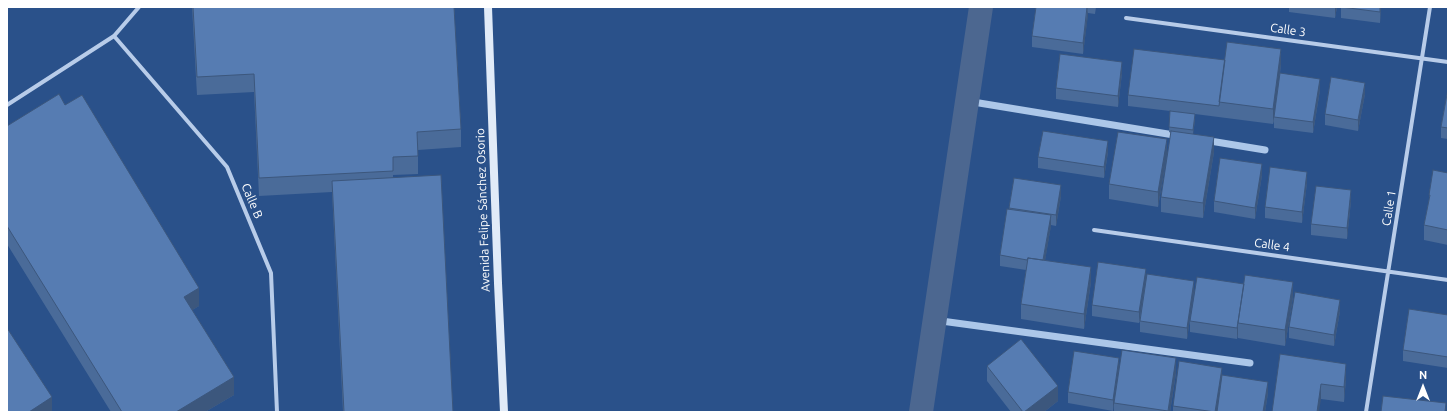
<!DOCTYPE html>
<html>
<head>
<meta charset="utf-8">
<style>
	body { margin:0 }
	#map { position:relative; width:1455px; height:419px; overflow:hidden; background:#2a518a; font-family:Ubuntu,sans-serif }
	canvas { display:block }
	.frame { position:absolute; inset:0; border:8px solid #fff; pointer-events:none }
	.north { position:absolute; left:1403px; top:367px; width:40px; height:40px; -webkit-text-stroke:3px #2a518a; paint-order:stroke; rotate:0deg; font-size:11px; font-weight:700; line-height:16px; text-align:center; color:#fff }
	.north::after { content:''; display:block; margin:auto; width:14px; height:18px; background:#fff; clip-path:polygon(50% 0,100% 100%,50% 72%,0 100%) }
</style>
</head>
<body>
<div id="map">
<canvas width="1455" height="419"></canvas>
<div class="frame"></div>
<div class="north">N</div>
</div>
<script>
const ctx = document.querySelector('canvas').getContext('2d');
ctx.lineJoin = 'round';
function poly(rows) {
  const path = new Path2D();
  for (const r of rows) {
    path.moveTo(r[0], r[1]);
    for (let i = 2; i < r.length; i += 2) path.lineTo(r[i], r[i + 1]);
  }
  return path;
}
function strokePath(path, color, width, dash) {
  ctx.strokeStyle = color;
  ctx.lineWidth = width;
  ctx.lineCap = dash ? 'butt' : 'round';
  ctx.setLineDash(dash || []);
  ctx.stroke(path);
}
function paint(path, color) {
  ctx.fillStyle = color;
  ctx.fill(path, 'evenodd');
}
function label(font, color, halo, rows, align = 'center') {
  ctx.font = font + ' Ubuntu,sans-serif';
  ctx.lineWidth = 4;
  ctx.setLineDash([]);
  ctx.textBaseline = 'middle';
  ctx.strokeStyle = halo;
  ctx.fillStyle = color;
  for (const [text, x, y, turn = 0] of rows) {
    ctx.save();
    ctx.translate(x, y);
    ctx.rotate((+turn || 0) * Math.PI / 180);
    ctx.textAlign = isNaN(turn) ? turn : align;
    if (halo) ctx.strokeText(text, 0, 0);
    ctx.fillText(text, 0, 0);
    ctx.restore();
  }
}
const stream = poly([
	[967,101,1180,136],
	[1204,140,1265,150],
	[934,320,1250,363]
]);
const canal = poly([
	[921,412,981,7]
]);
const street = poly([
	[1126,18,1448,62],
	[114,36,227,167,271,273,277,412],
	[7,105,114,36,139,7],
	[1094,230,1448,280],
	[1366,412,1430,7]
]);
const secondary = poly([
	[488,7,498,283,504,412]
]);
const wall = poly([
	[192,7,454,7,461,129,461,147,418,150,418,174,393,175,393,177,453,412,343,412,332,192,259,196,254,92,197,95],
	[1036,7,1096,7,1095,14,1088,13,1083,54,1032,47,1032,36],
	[1289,7,1337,7,1335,18,1289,12],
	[1341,7,1381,7,1380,23,1341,18],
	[1225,60,1281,64,1280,73,1320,90,1313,133,1274,128,1274,121,1273,124,1195,114,1195,120,1193,134,1214,152,1203,218,1161,212,1161,197,1171,133,1169,132,1170,111,1128,106,1128,95],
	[1122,73,1118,107,1056,99,1056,88],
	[1448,89,1448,139,1441,138,1441,127],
	[1365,94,1358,131,1325,125,1325,114],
	[65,105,199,306,192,310,234,395,205,412,111,412,7,244,7,126],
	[1108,152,1104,178,1038,168,1038,157],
	[1167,154,1158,207,1109,199,1109,184],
	[1448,173,1448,245,1424,240,1424,225,1429,201,1429,195],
	[1262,175,1255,219,1214,212,1214,201],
	[1014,178,1061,196,1056,226,1051,225,1045,260,1091,282,1084,329,1021,319,1021,304,1026,270,1000,266,1000,255,1009,209],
	[1307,183,1302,223,1265,218,1265,207],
	[1351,201,1347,239,1311,235,1311,224],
	[1146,279,1194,292,1187,339,1140,332,1140,321,1139,323,1092,316,1092,305],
	[1293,297,1285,346,1238,338,1238,334,1237,339,1190,332,1190,321],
	[1340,311,1334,346,1289,338,1289,327],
	[1448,315,1448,368,1403,361,1403,350],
	[1280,354,1346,379,1344,402,1321,399],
	[987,366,1058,401,1044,412,1011,412,987,381],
	[1119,368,1176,373,1170,412,1114,412,1114,404,1113,411,1068,403,1068,392],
	[1222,375,1268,393,1265,412,1173,412,1173,406]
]);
const shadedWall = poly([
	[1088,7,1088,16,1083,54,1083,43],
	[1335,7,1337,7,1335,18],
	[1380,7,1381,7,1380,23],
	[1281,49,1281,64,1274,117,1273,124,1273,109],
	[1122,62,1122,73,1118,107,1118,96],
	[1320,79,1320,90,1313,133,1313,122],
	[1365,83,1365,94,1358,131,1358,120],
	[1195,114,1195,120,1193,135,1193,130],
	[1214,137,1214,152,1203,218,1203,203],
	[1167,139,1167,154,1158,207,1158,192],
	[1108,141,1108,152,1104,178,1104,167],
	[1262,164,1262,175,1255,219,1255,208],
	[1307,172,1307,183,1302,223,1302,212],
	[1061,185,1061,196,1056,226,1056,215],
	[1351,190,1351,201,1347,239,1347,228],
	[1051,215,1051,226,1043,273,1043,262],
	[1091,267,1091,282,1084,329,1084,314],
	[1146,269,1146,280,1139,323,1139,312],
	[1194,281,1194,292,1187,339,1187,328],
	[1293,282,1293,297,1285,346,1285,330],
	[199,288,199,306,184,315,184,297],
	[1340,300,1340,311,1334,346,1334,335],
	[1238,323,1238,334,1237,339,1237,328],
	[1119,358,1119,369,1113,411,1113,400],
	[1176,358,1176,373,1170,412,1168,412],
	[1346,364,1346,379,1344,402,1344,387],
	[1222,368,1222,379,1217,412,1215,412],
	[234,377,234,395,205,412,176,412],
	[1268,382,1268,393,1265,412,1263,412],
	[1321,384,1321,399,1319,412,1317,412],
	[1058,386,1058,401,1044,412,1024,412],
	[52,397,52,412,29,412]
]);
const building = poly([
	[193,7,454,7,461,129,417,132,418,156,393,157,393,171,259,178,254,74,197,77,193,7],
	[1036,7,1087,7,1083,43,1032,36,1036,7],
	[1341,7,1380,7,1380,12,1341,7],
	[1227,42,1281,49,1273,109,1219,102,1227,42],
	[1134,49,1225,60,1219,106,1128,95,1134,49],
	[1060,54,1122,62,1118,96,1056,88,1060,54],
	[1280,73,1320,79,1313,122,1274,117,1280,73],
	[1331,77,1365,83,1358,120,1325,114,1331,77],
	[1448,89,1448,128,1441,127,1448,89],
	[59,94,65,105,82,95,199,288,184,297,234,377,176,412,122,412,7,226,7,126,59,94],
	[1170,111,1195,114,1193,130,1169,127,1170,111],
	[1043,131,1108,141,1104,167,1038,157,1043,131],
	[1171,131,1214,137,1203,203,1161,197,1171,131],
	[1118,132,1167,139,1158,192,1109,184,1118,132],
	[1220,158,1262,164,1255,208,1214,201,1220,158],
	[1270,167,1307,172,1302,212,1265,207,1270,167],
	[1433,170,1448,173,1448,230,1424,225,1430,195,1429,195,1433,170],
	[441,175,453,412,344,412,332,181,441,175],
	[1014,178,1061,185,1056,215,1009,208,1014,178],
	[1316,186,1351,190,1347,228,1311,224,1316,186],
	[1007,209,1051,215,1043,260,1028,258,1027,260,1000,255,1007,209],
	[1028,258,1091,267,1084,314,1021,304,1028,258],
	[1098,262,1146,269,1139,312,1092,305,1098,262],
	[1147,274,1194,281,1187,328,1140,321,1147,274],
	[1245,275,1293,282,1285,330,1238,323,1245,275],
	[1197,277,1244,284,1237,328,1190,321,1197,277],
	[1295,292,1340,300,1334,335,1289,327,1295,292],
	[1409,309,1448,315,1448,357,1403,350,1409,309],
	[7,328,52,397,29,412,7,412,7,328],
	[1021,339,1058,386,1024,412,1023,412,987,366,1021,339],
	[1122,350,1176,358,1168,411,1114,403,1122,350],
	[1074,351,1119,358,1113,400,1068,392,1074,351],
	[1280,354,1346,364,1344,387,1321,384,1317,412,1272,412,1280,354],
	[1179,361,1222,368,1215,412,1173,406,1179,361],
	[1222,375,1268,382,1263,412,1217,412,1222,375],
	[1383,396,1446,403,1445,412,1381,412,1383,396]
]);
const streetNames = [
	["Calle 3",1288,30,8],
	["Calle B",252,201,67],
	["Calle 1",1389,208,-81],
	["Avenida Felipe Sánchez Osorio",483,210,-92],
	["Calle 4",1272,245,8]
];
strokePath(stream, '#acc7e9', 7);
strokePath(canal, '#4c6790', 24);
strokePath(street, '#b8cce9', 4);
strokePath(secondary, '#e1ebf8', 8);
paint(wall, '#4a6b99');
paint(shadedWall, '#3c577d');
paint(building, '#567cb2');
strokePath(building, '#3c577d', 1);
label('12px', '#fff', '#2a518a', streetNames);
</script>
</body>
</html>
